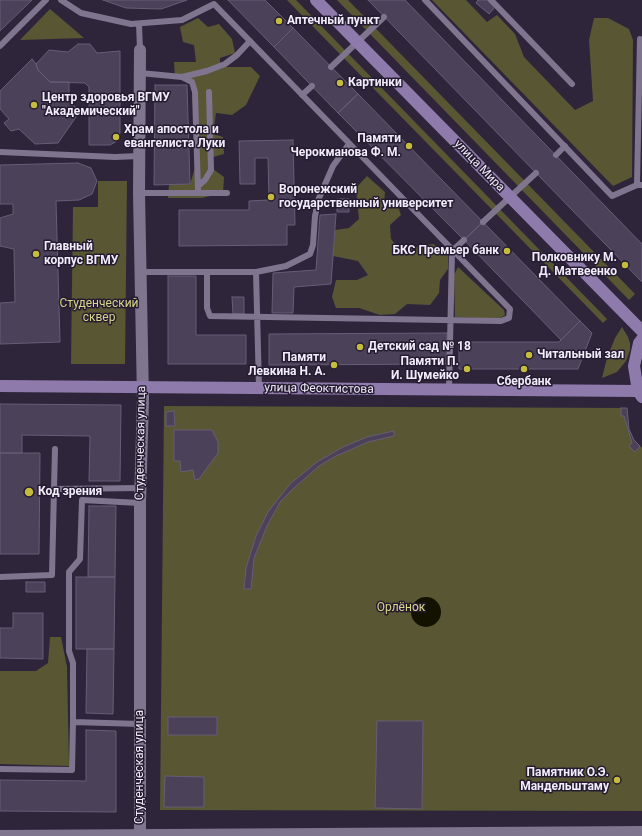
<!DOCTYPE html>
<html>
<head>
<meta charset="utf-8">
<style>
	body { margin:0 }
	canvas { display:block; background:#2e253b }
</style>
</head>
<body>
<canvas width="642" height="836"></canvas>
<script>
const ctx = document.querySelector('canvas').getContext('2d');
ctx.lineJoin = 'round';
function paint(path, color) {
  ctx.fillStyle = color;
  ctx.fill(path, 'evenodd');
}
function poly(rows) {
  const path = new Path2D();
  for (const r of rows) {
    if (r.length === 3) {
      path.moveTo(r[0] + r[2], r[1]);
      path.arc(r[0], r[1], r[2], 0, 2 * Math.PI);
      continue;
    }
    path.moveTo(r[0], r[1]);
    for (let i = 2; i < r.length; i += 2) path.lineTo(r[i], r[i + 1]);
  }
  return path;
}
function strokePath(path, color, width, dash) {
  ctx.strokeStyle = color;
  ctx.lineWidth = width;
  ctx.lineCap = dash ? 'butt' : 'round';
  ctx.setLineDash(dash || []);
  ctx.stroke(path);
}
function label(font, color, halo, rows, align = 'center') {
  ctx.font = font + ' Roboto,sans-serif';
  ctx.lineWidth = 3;
  ctx.setLineDash([]);
  ctx.textBaseline = 'middle';
  ctx.strokeStyle = halo;
  ctx.fillStyle = color;
  for (const [text, x, y, turn = 0] of rows) {
    ctx.save();
    ctx.translate(x, y);
    ctx.rotate((+turn || 0) * Math.PI / 180);
    ctx.textAlign = isNaN(turn) ? turn : align;
    if (halo) ctx.strokeText(text, 0, 0);
    ctx.fillText(text, 0, 0);
    ctx.restore();
  }
}
const green = poly([
	[287,0,296,0,607,319,603,323],
	[337,0,348,0,635,294,629,300],
	[432,0,466,0,487,22,497,15,515,34,524,57,575,110,593,101,589,40,594,18,608,18,629,29,633,40,632,177,613,186],
	[50,9,84,38,20,40],
	[198,18,208,27,219,24,232,39,235,53,220,58,220,67,251,67,260,76,246,105,232,115,216,113,213,134,223,137,224,154,213,157,213,169,224,177,223,193,202,198,168,198,169,184,190,184,195,168,192,82,175,78,174,62,196,62,194,45,183,42,180,27],
	[367,176,385,192,384,203,396,201,401,215,390,225,391,239,400,250,433,244,448,254,448,269,440,280,439,293,430,305,407,304,395,314,380,315,359,308,336,308,332,297,336,280,357,280,368,275,358,261,333,256,335,230,349,228,359,219,356,188],
	[98,181,127,181,125,364,71,364,73,207,98,207],
	[458,267,504,310,505,315,499,319,455,317,454,275],
	[622,327,628,337,630,343,630,350,626,361,617,372,602,378,607,358,615,338],
	[164,406,627,408,629,429,634,440,642,448,642,811,160,810],
	[50,637,61,637,67,667,69,766,0,764,0,671,36,671,48,663]
]);
const water = poly([
	[426,612,15]
]);
const building = poly([
	[0,0,32,0,0,31,0,0],
	[103,0,187,0,161,9,126,8,103,0],
	[228,0,265,0,293,28,274,47,228,0],
	[368,0,405,0,642,244,642,282,368,0],
	[478,0,487,0,495,7,489,14,476,3,478,0],
	[293,28,358,94,338,113,274,47,293,28],
	[78,44,90,44,97,53,120,51,120,133,117,141,110,145,89,145,89,87,85,83,50,82,38,70,36,64,49,50,68,52,78,44],
	[32,59,36,64,38,70,50,82,69,82,69,100,76,108,76,117,58,143,35,144,19,129,11,131,4,123,9,119,0,109,0,91,32,59],
	[155,85,187,85,190,184,154,185,155,85],
	[358,94,483,222,464,240,338,113,358,94],
	[293,140,295,225,287,225,287,245,179,246,179,210,249,210,249,201,269,200,268,158,255,158,255,184,240,184,239,141,293,140],
	[78,163,91,168,97,181,92,194,79,200,56,201,60,342,0,344,0,303,15,302,14,249,0,246,0,218,13,214,13,204,0,204,0,165,78,163],
	[337,199,349,199,349,212,337,212,337,199],
	[336,214,331,284,294,287,293,313,272,313,273,273,316,270,320,215,336,214],
	[483,222,580,321,561,340,464,240,483,222],
	[168,276,196,276,196,335,246,335,246,364,168,364,168,276],
	[232,297,244,297,244,314,233,314,232,297],
	[580,321,592,333,578,369,459,369,459,342,559,342,580,321],
	[447,333,447,364,269,365,269,334,447,333],
	[0,404,121,405,120,481,89,481,90,436,22,435,22,453,0,453,0,404],
	[621,408,627,408,629,429,634,440,640,446,635,452,629,446,632,443,624,416,621,416,621,408],
	[174,411,175,426,166,426,166,412,174,411],
	[174,430,212,430,218,442,218,453,199,479,195,480,193,470,181,472,180,461,174,461,174,430],
	[394,431,394,436,368,442,334,457,319,466,294,488,280,502,267,526,254,558,251,589,244,589,246,568,256,536,268,512,290,484,317,462,343,447,367,437,394,431],
	[0,453,40,453,39,554,0,554,0,453],
	[89,506,116,506,115,577,88,577,89,506],
	[76,577,115,577,114,649,76,649,76,577],
	[26,582,45,582,45,592,26,592,26,582],
	[13,613,43,613,43,659,0,658,0,628,13,628,13,613],
	[87,649,114,649,113,714,86,713,87,649],
	[168,717,217,717,217,735,168,735,168,717],
	[377,721,423,721,422,809,375,808,377,721],
	[86,730,116,731,116,812,0,811,0,780,86,781,86,730],
	[165,776,204,777,204,807,164,807,165,776]
]);
const lane = poly([
	[61,0,81,13,131,24,182,20,214,4,510,309,509,318,501,321,210,316,207,308,207,272],
	[425,0,612,196,637,185],
	[491,0,572,84],
	[139,24,140,50],
	[640,39,637,185,642,185],
	[0,46,46,0],
	[331,67,384,17],
	[182,77,207,71,225,64,237,55,250,41],
	[302,95,312,86],
	[0,152,115,157,139,156],
	[556,155,565,146],
	[198,186,205,180,211,170,209,92],
	[139,193,198,193,198,190,195,92,192,82,182,77,140,73],
	[198,193,227,193],
	[483,222,536,173],
	[140,272,256,272,259,388],
	[256,272,286,266,310,254,313,245,315,216,319,198,333,166,349,144],
	[449,390,452,251,464,240],
	[54,489,55,449],
	[0,577,52,575,54,489,140,488],
	[73,722,73,663,69,651,69,572,80,559,82,500,140,503],
	[0,769,72,770,73,722,140,724]
]);
const street = poly([
	[140,50,139,193,143,399,140,503,140,836],
	[0,836,642,832]
]);
const secondary = poly([
	[316,0,642,331],
	[0,386,638,391],
	[642,397,638,391,634,366,639,343,642,339]
]);
const markers = [
	[279,21,4,"#c5bc3d"],
	[340,83,4,"#c5bc3d"],
	[34,105,4,"#c5bc3d"],
	[116,137,4,"#c5bc3d"],
	[409,146,4,"#c5bc3d"],
	[271,197,4,"#c5bc3d"],
	[507,251,4,"#c5bc3d"],
	[36,254,4,"#c5bc3d"],
	[625,265,4,"#c5bc3d"],
	[360,347,4,"#c5bc3d"],
	[529,355,4,"#c5bc3d"],
	[334,365,4,"#c5bc3d"],
	[467,369,4,"#c5bc3d"],
	[524,369,4,"#c5bc3d"],
	[29,492,5,"#c5bc3d"],
	[617,780,4,"#c5bc3d"]
];
const poiNames = [
	["Аптечный пункт",287,21],
	["Картинки",348,83],
	["Центр здоровья ВГМУ",42,98],
	["\"Академический\"",42,112],
	["Храм апостола и",124,130],
	["евангелиста Луки",124,144],
	["Памяти",401,139,"right"],
	["Черокманова Ф. М.",401,153,"right"],
	["Воронежский",279,190],
	["государственный университет",279,204],
	["Главный",44,247],
	["корпус ВГМУ",44,261],
	["БКС Премьер банк",499,251,"right"],
	["Полковнику М.",617,258,"right"],
	["Д. Матвеенко",617,272,"right"],
	["Детский сад № 18",368,347],
	["Читальный зал",537,355],
	["Памяти",326,358,"right"],
	["Левкина Н. А.",326,372,"right"],
	["Памяти П.",459,362,"right"],
	["И. Шумейко",459,376,"right"],
	["Сбербанк",524,382,"center"],
	["Код зрения",38,492],
	["Памятник О.Э.",609,773,"right"],
	["Мандельштаму",609,787,"right"]
];
const streetNames = [
	["улица Мира",479,166,46],
	["улица Феоктистова",319,389,1],
	["Студенческая улица",141,443,-89],
	["Студенческая улица",140,767,-90]
];
const parkNames = [
	["Студенческий",99,304],
	["сквер",99,318],
	["Орлёнок",401,608]
];
paint(green, '#585633');
paint(water, '#131100');
paint(building, '#4b4159');
strokePath(building, '#675d76', 1);
strokePath(lane, '#7f758f', 6);
strokePath(street, '#7f758f', 12);
strokePath(secondary, '#8f7aac', 12);
for (const [x, y, r, color] of markers) {
  const dot = new Path2D();
  dot.arc(x, y, r, 0, 2 * Math.PI);
  ctx.fillStyle = color;
  ctx.fill(dot);
  strokePath(dot, '#241b30', 1.5);
}
label('bold 12px', '#f1ebfa', '#241b30', poiNames, 'left');
label('12px', '#f1ebfa', '#241b30', streetNames);
label('12px', '#d9d58d', '#241b30', parkNames);
</script>
</body>
</html>
